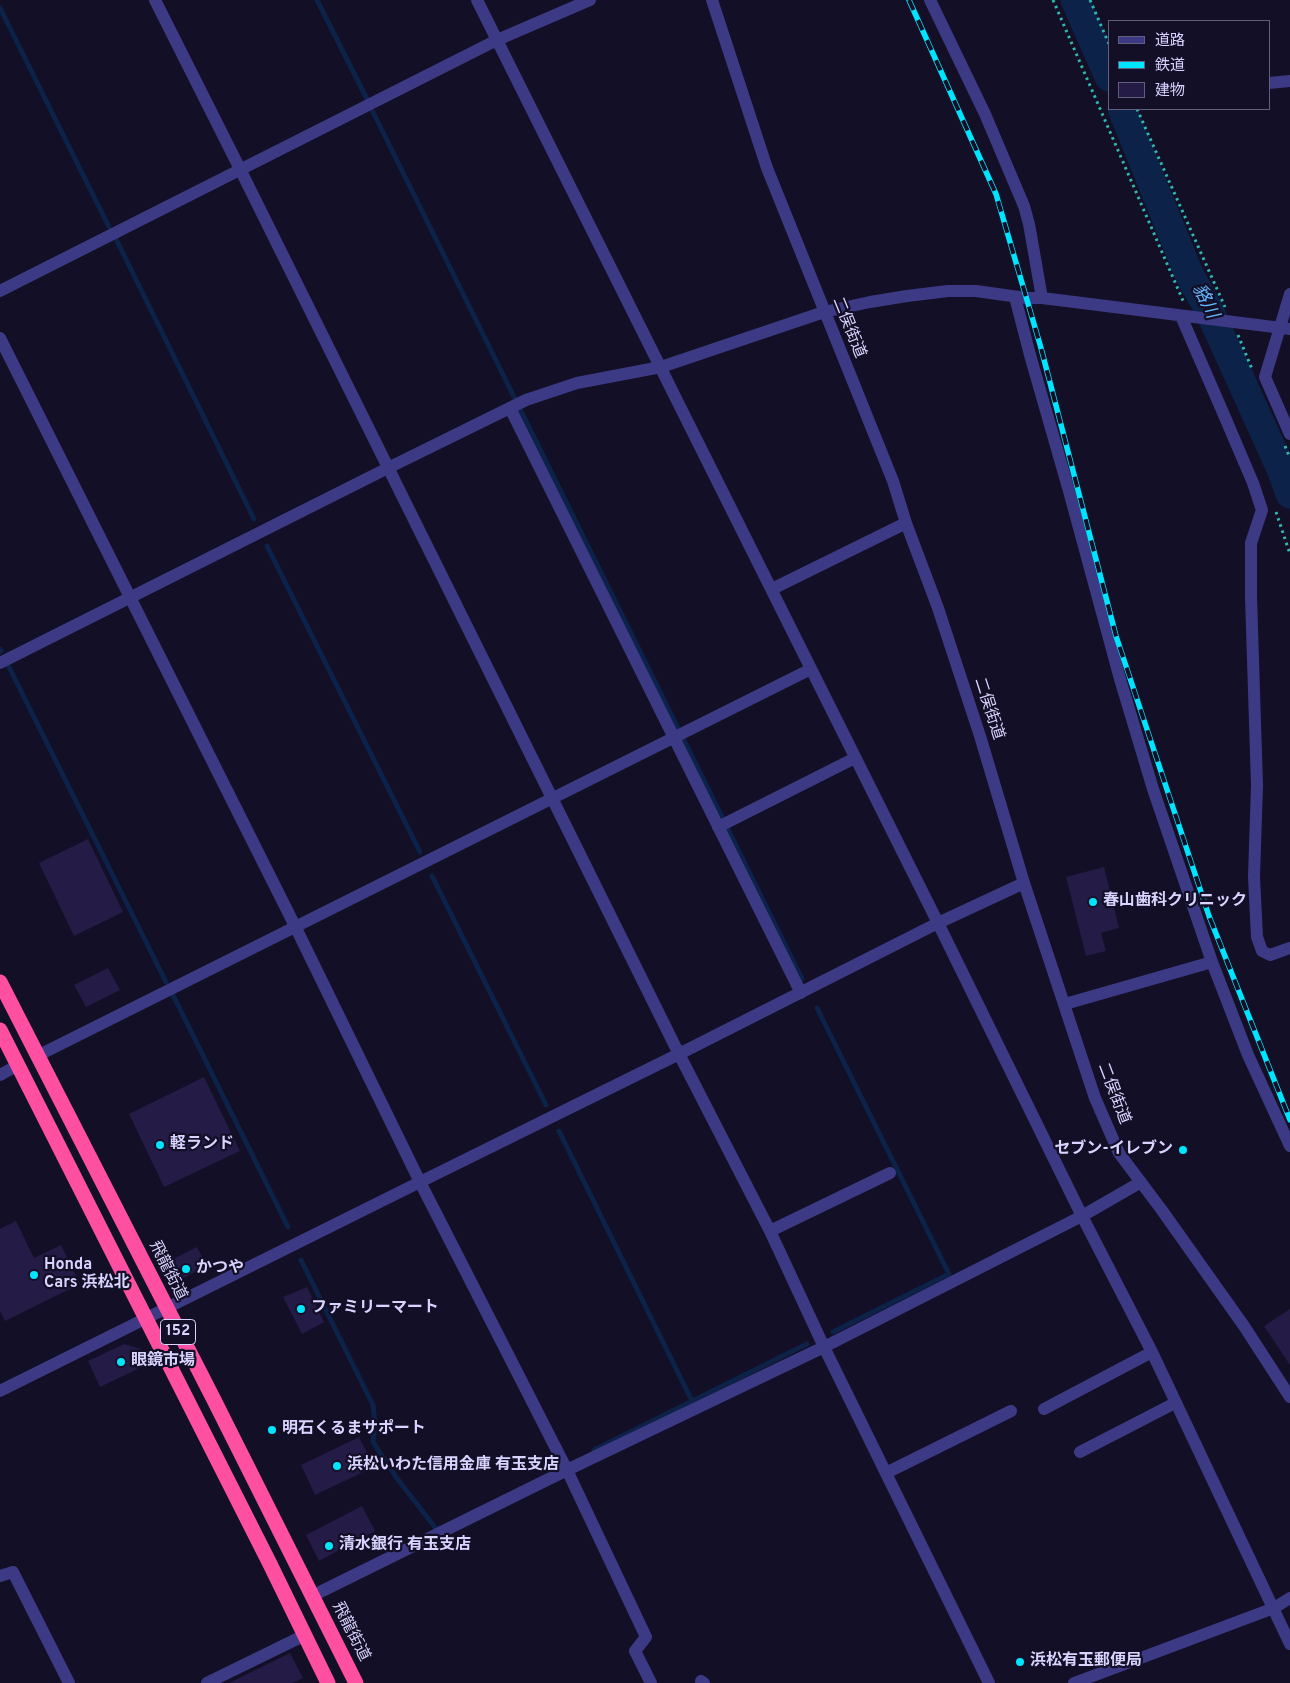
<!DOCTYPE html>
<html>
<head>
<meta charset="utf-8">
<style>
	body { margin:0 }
	#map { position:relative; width:1290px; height:1683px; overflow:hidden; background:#130f26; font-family:Overpass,"Noto Sans JP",sans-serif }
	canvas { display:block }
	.legend { position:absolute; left:1108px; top:20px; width:162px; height:90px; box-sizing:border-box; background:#130f26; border:1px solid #625e7d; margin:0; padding:6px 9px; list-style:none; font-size:15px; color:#d9d4ff }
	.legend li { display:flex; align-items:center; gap:10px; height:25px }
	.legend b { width:25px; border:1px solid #625e7d }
</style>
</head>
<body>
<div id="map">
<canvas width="1290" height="1683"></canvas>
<ul class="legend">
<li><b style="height:6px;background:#3d3a85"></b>道路</li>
<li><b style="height:6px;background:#00e5ff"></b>鉄道</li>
<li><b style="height:14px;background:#241b47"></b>建物</li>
</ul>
</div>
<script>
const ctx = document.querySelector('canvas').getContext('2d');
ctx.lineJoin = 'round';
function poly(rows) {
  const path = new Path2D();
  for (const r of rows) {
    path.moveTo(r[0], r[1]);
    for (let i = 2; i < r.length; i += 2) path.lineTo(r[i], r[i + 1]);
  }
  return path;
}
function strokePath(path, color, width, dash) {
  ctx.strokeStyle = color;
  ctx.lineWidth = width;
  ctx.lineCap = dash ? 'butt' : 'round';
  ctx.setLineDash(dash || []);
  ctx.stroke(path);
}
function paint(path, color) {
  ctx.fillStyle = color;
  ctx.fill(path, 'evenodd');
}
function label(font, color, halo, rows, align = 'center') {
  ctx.font = font + ' Overpass,"Noto Sans JP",sans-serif';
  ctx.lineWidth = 4.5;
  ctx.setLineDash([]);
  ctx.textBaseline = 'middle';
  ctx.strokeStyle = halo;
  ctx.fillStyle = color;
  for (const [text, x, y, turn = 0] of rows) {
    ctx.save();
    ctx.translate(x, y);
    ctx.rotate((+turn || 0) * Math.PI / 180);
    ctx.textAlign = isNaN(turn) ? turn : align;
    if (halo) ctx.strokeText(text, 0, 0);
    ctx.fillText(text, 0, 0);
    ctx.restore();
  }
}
const stream = poly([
	[317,0,367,99],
	[0,8,109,227],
	[372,110,679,730],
	[115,237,254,519],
	[267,546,420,852],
	[0,649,1,651],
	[9,667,166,982],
	[684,740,802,979],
	[432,876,546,1105],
	[173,995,288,1227],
	[817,1008,949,1274,833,1332],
	[559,1131,692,1401],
	[301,1260,373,1405,375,1423,373,1442,396,1477,437,1530,440,1528],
	[594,1450,807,1344]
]);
const river = poly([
	[1075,0,1109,77],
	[1122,109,1189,274,1209,310,1281,469,1290,494]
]);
const building = poly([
	[88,839,123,912,74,936,39,863],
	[1104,867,1119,928,1101,933,1106,951,1086,956,1066,877],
	[108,968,120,990,86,1007,74,985],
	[204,1077,240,1151,164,1187,129,1114],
	[16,1221,34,1258,61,1245,80,1284,5,1321,0,1311,0,1229],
	[197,1247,207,1266,179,1280,169,1261],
	[307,1287,324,1322,302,1334,283,1297],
	[1290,1309,1290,1365,1264,1326],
	[124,1344,141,1349,148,1364,100,1387,88,1361],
	[359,1437,374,1467,315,1495,301,1465],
	[362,1506,375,1531,319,1561,306,1535],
	[290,1653,303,1678,292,1683,229,1683]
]);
const path = poly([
	[1053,0,1184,303],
	[1090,0,1109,44],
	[1137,109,1225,307],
	[1238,335,1252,369],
	[1285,446,1290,458],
	[1276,512,1290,554]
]);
const minor = poly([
	[155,0,240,169,679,1054,770,1231,824,1347,989,1683],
	[477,0,938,923,1082,1216,1152,1352,1290,1644],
	[712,0,767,168,893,481,906,523,938,608,980,736,1024,883,1095,1098,1119,1153,1161,1209,1244,1326,1290,1397],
	[930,0,985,114,1024,206,1029,224,1042,298],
	[1269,83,1290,81],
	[0,291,497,40,590,0],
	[1290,294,1265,377,1290,434],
	[1015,297,1030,355,1069,491,1120,679,1153,789,1212,962],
	[1181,316,1224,415,1253,483,1262,510,1251,543,1251,597,1257,785,1254,877,1257,937,1262,951,1270,955,1290,948],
	[0,338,295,926,420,1182,567,1470,646,1637,635,1651,651,1683],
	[510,408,801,993],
	[772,589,906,523],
	[0,663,388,468,526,400,577,383,661,367,824,312,870,302,907,296,948,291,976,291,1026,298,1042,298,1290,329],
	[718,827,855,758],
	[1065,1004,1212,962,1248,1055,1290,1146],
	[39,1055,811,669],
	[0,1075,18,1065],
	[770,1231,890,1173],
	[0,1391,420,1182,679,1054,938,923,1024,883],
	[1044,1409,1152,1352],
	[1080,1452,1175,1403],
	[886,1473,1011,1411],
	[0,1576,13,1572,69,1683],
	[312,1596,567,1470,824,1347,1082,1216,1141,1182],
	[701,1681,704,1683],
	[207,1683,305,1635],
	[1074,1683,1274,1608,1290,1598]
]);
const highway = poly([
	[0,982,213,1398,356,1683],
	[0,1030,270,1564,328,1683]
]);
const rail = poly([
	[909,0,996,194,1041,348,1116,636,1209,916,1290,1120]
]);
const markers = [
	[1093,902,5,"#00e5ff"],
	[160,1145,5,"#00e5ff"],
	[1183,1150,5,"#00e5ff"],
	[186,1269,5,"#00e5ff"],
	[34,1275,5,"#00e5ff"],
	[301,1309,5,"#00e5ff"],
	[121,1362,5,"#00e5ff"],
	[272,1430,5,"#00e5ff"],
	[337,1466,5,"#00e5ff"],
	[329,1546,5,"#00e5ff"],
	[1020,1662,5,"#00e5ff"]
];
const shields = [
	[178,1332,35]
];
const shieldNames = [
	["152",178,1332]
];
const streetNames = [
	["二俣街道",848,328,68],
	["二俣街道",988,709,72],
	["二俣街道",1113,1094,69],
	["飛龍街道",167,1271,63],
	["飛龍街道",350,1632,63]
];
const poiNames = [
	["春山歯科クリニック",1103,902],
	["軽ランド",170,1145],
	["セブン-イレブン",1173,1150,"right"],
	["Honda",44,1266],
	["Cars 浜松北",44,1284],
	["かつや",196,1269],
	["ファミリーマート",311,1309],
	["眼鏡市場",131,1362],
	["明石くるまサポート",282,1430],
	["浜松いわた信用金庫 有玉支店",347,1466],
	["清水銀行 有玉支店",339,1546],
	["浜松有玉郵便局",1030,1662]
];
const waterNames = [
	["貉川",1204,302,63]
];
strokePath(stream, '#0c2248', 5);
strokePath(river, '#0c2248', 29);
paint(building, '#241b47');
strokePath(path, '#2fb8b0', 3, [2.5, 4]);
strokePath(minor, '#3d3a85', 12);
strokePath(highway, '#ff4fa3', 15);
strokePath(rail, '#00e5ff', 5.5);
strokePath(rail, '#130f26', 4, [11]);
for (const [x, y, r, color] of markers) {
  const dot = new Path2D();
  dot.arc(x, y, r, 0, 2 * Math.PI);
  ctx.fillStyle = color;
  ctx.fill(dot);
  strokePath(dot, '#130f26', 2);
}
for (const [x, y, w] of shields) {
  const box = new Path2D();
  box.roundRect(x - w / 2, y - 12.5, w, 25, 4);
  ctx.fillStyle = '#130f26';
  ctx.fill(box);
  strokePath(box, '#d9d4ff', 1);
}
label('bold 15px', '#d9d4ff', null, shieldNames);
label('16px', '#d9d4ff', '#130f26', streetNames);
label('bold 16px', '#d9d4ff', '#130f26', poiNames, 'left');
label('italic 18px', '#62b6ff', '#130f26', waterNames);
</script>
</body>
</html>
